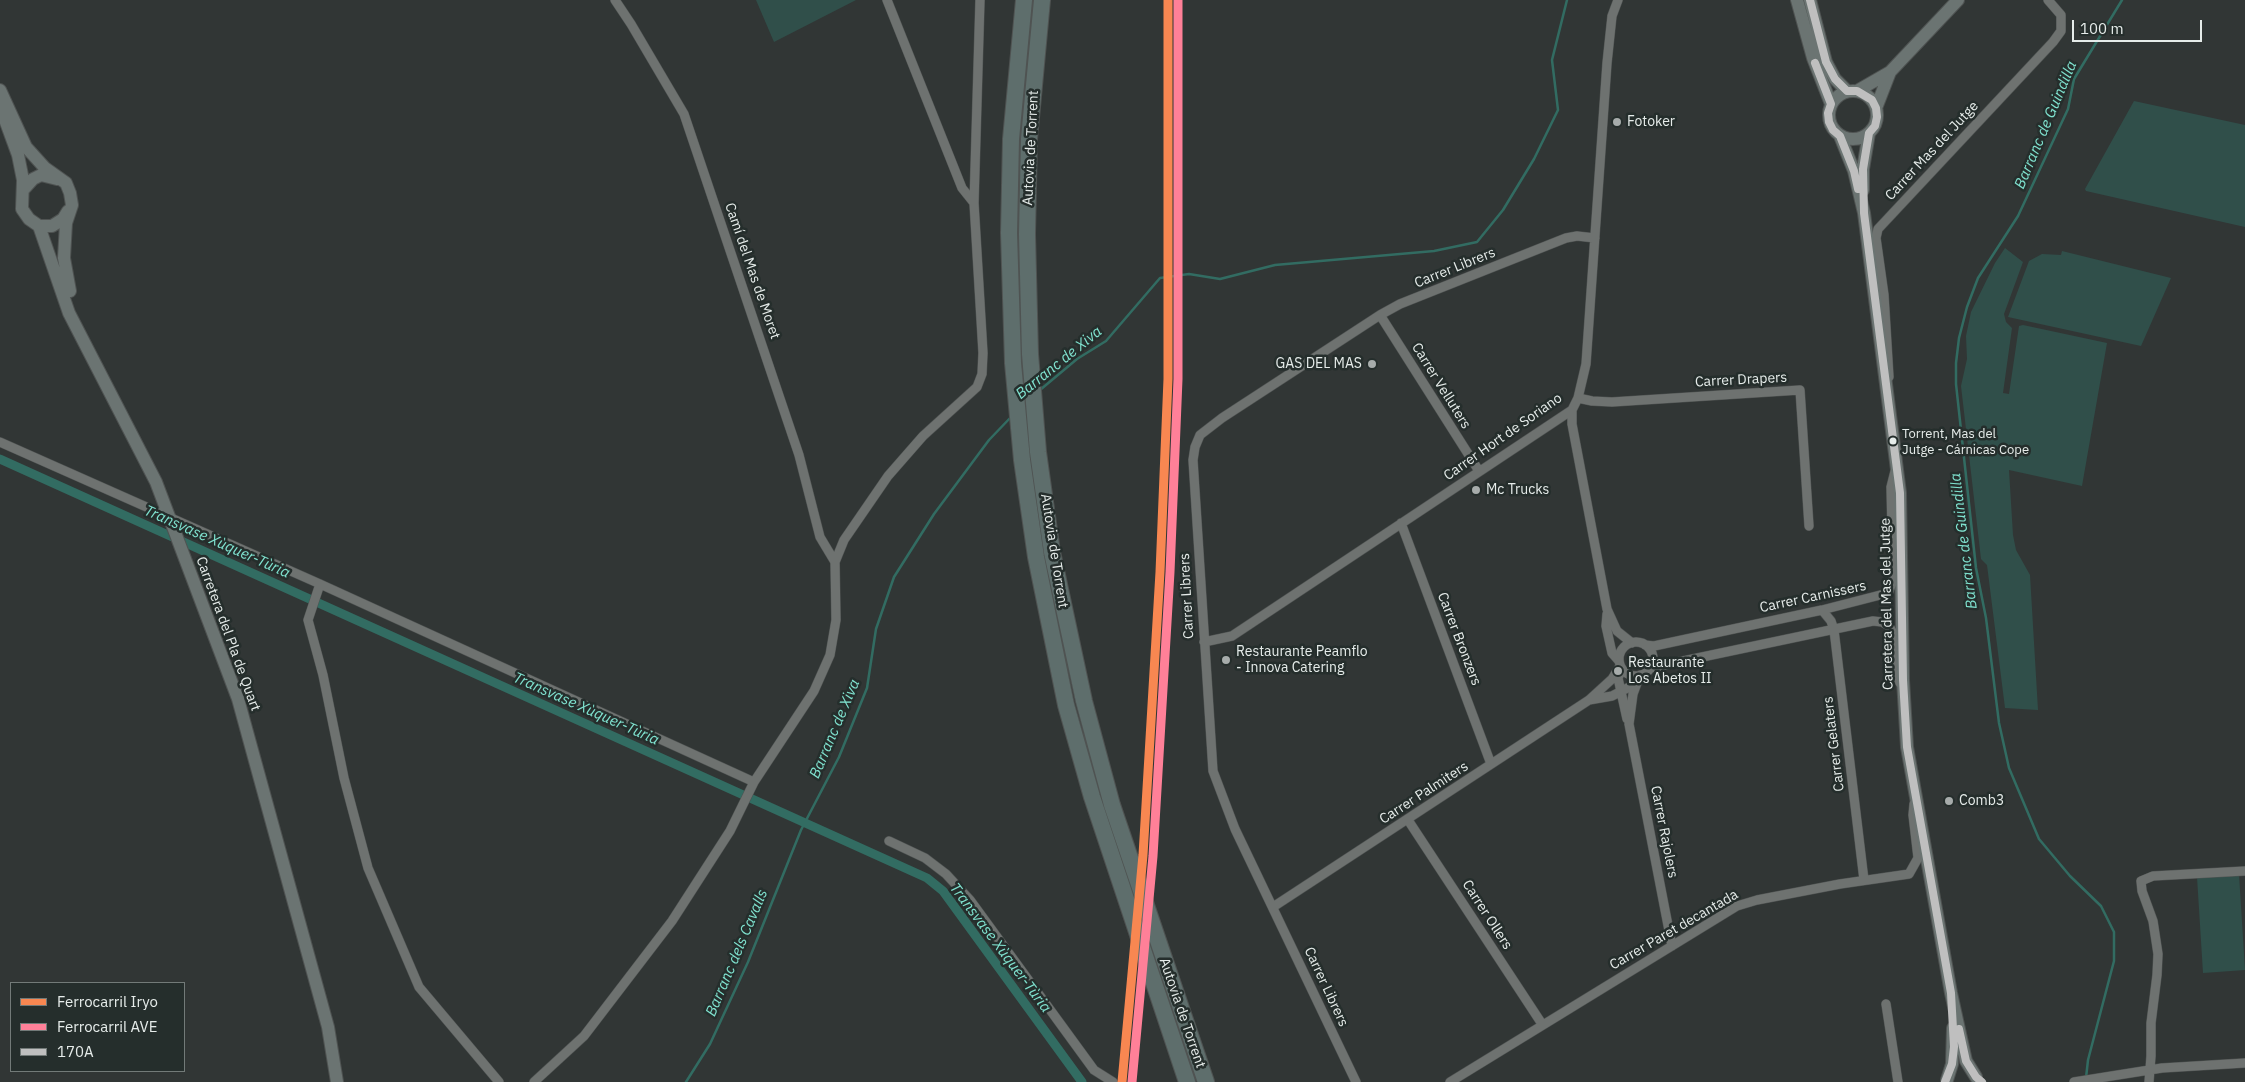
<!DOCTYPE html>
<html>
<head>
<meta charset="utf-8">
<style>
	body { margin:0 }
	#map { position:relative; width:2245px; height:1082px; overflow:hidden; background:#313635; font-family:"IBM Plex Sans",sans-serif }
	canvas { display:block }
	.legend { position:absolute; left:10px; top:982px; width:175px; height:90px; box-sizing:border-box; background:#252e2c; border:1px solid #727a78; margin:0; padding:6px 9px; list-style:none; font-size:15px; color:#e6ecea }
	.legend li { display:flex; align-items:center; gap:10px; height:25px }
	.legend b { width:25px; border:1px solid #727a78 }
	.scale { position:absolute; left:2072px; top:20px; width:130px; height:22px; box-sizing:border-box; border:2px solid #e6ecea; border-top:0; padding-left:6px; font-size:15px; line-height:18px; white-space:nowrap; color:#e6ecea; -webkit-text-stroke:4px #252e2c; paint-order:stroke }
</style>
</head>
<body>
<div id="map">
<canvas width="2245" height="1082"></canvas>
<ul class="legend">
<li><b style="height:6px;background:#f88751"></b>Ferrocarril Iryo</li>
<li><b style="height:6px;background:#ff8098"></b>Ferrocarril AVE</li>
<li><b style="height:6px;background:#bfbfbf"></b>170A</li>
</ul>
<div class="scale">100 m</div>
</div>
<script>
const ctx = document.querySelector('canvas').getContext('2d');
ctx.lineJoin = 'round';
function paint(path, color) {
  ctx.fillStyle = color;
  ctx.fill(path, 'evenodd');
}
function poly(rows) {
  const path = new Path2D();
  for (const r of rows) {
    if (r.length === 3) {
      path.moveTo(r[0] + r[2], r[1]);
      path.arc(r[0], r[1], r[2], 0, 2 * Math.PI);
      continue;
    }
    path.moveTo(r[0], r[1]);
    for (let i = 2; i < r.length; i += 2) path.lineTo(r[i], r[i + 1]);
  }
  return path;
}
function strokePath(path, color, width, dash) {
  ctx.strokeStyle = color;
  ctx.lineWidth = width;
  ctx.lineCap = dash ? 'butt' : 'round';
  ctx.setLineDash(dash || []);
  ctx.stroke(path);
}
function label(font, color, halo, rows, align = 'center') {
  ctx.font = font + ' "IBM Plex Sans",sans-serif';
  ctx.lineWidth = 5;
  ctx.setLineDash([]);
  ctx.textBaseline = 'middle';
  ctx.strokeStyle = halo;
  ctx.fillStyle = color;
  for (const [text, x, y, turn = 0] of rows) {
    ctx.save();
    ctx.translate(x, y);
    ctx.rotate((+turn || 0) * Math.PI / 180);
    ctx.textAlign = isNaN(turn) ? turn : align;
    if (halo) ctx.strokeText(text, 0, 0);
    ctx.fillText(text, 0, 0);
    ctx.restore();
  }
}
const green = poly([
	[756,0,856,0,774,42],
	[2134,101,2245,125,2245,227,2086,191,2085,189],
	[2005,248,2023,262,2004,314,2006,322,2012,328,2003,393,2009,394,2019,326,2023,325,2107,343,2082,486,2009,470,2013,535,2016,550,2030,575,2038,710,2005,708,1987,565,1981,559,1961,386,1967,359,1966,336,1971,312,1995,263],
	[2062,251,2171,278,2141,346,2008,317,2029,261,2042,254,2061,255],
	[2239,874,2245,970,2203,973,2197,877]
]);
const stream = poly([
	[1040,390,1077,359,1106,341,1160,278,1189,274,1220,279,1275,265,1434,251,1477,242,1503,210,1534,159,1558,110,1552,60,1567,0],
	[2086,1078,2088,1060,2114,961,2114,932,2101,906,2070,876,2039,839,2009,768,1999,723,1986,618,1976,568,1956,384,1956,363,1959,338,1967,307,1978,278,2018,216,2068,109,2074,79,2122,0],
	[686,1082,710,1044,748,962,801,830,839,757,867,688,876,629,894,577,934,514,989,440,1012,416]
]);
const canal = poly([
	[0,459,927,878,943,891,1082,1082]
]);
const street = poly([
	[615,0,631,24,684,114,799,455,820,537,835,562],
	[887,0,962,188,974,203],
	[1380,315,1479,471],
	[1889,377,1884,295,1876,238,1878,229,2053,42,2061,31,2061,15,2048,0],
	[1578,398,1592,401,1612,402,1800,390,1809,526],
	[1572,410,1572,424,1607,609,1617,631,1632,643],
	[0,442,320,584,754,782],
	[1401,523,1491,764],
	[320,584,308,620,323,675,344,778,368,868,419,987,499,1082],
	[1822,610,1831,621,1834,630,1864,880],
	[1607,614,1606,626,1612,653,1619,661],
	[1204,642,1232,636,1572,410,1578,398,1586,364,1607,63,1612,16,1618,0],
	[1636,659,17],
	[1645,645,1654,646,1822,610,1888,593,1893,581,1891,487,1895,471],
	[1650,668,1873,621,1882,622,1889,626,1893,633,1896,671,1900,683],
	[1622,669,1618,678,1627,719],
	[1640,675,1633,694,1629,724,1672,946],
	[1589,700,1612,696,1637,683],
	[1408,820,1542,1024],
	[889,841,925,858,946,874,970,900,1094,1070,1113,1082],
	[1273,907,1589,700,1612,679,1620,666],
	[1886,1004,1898,1082],
	[534,1082,584,1036,672,921,730,831,754,782,814,691,830,655,836,620,835,562,844,540,888,476,923,436,977,387,982,374,983,353,974,203,980,0],
	[1356,1082,1235,829,1213,771,1193,460,1195,447,1200,435,1222,418,1380,315,1400,304,1566,238,1577,236,1595,238],
	[1450,1082,1737,906,1757,900,1840,884,1909,874,1918,858,1913,815,1914,804],
	[2074,1082,2162,1068,2245,1063],
	[2149,1082,2151,1056,2151,1023,2157,975,2158,954,2153,921,2142,891,2141,881,2153,876,2245,871]
]);
const secondary = poly([
	[1797,0,1813,58,1831,104],
	[1810,0,1826,62,1835,79,1847,91],
	[0,90,26,147,45,168,66,183,70,193,72,205,66,223,64,258,70,291],
	[1853,115,24],
	[1857,91,1890,72,1958,0],
	[0,106,18,155,23,180,22,209,29,219,39,226,69,313,156,482,238,699,328,1027,337,1082],
	[1876,108,1890,72],
	[1840,136,1854,171,1864,213,1900,493,1903,680,1907,747,1951,993,1966,1061,1976,1077],
	[23,190,33,179,41,175,57,179],
	[1863,190,1863,169,1869,133],
	[39,226,52,226,63,219,68,211],
	[1947,1080,1952,1064,1953,1028]
]);
const highway = poly([
	[1024,0,1011,139,1009,233,1013,363,1022,460,1036,557,1066,705,1092,797,1187,1082],
	[1042,0,1029,139,1027,234,1030,354,1038,452,1052,552,1084,701,1112,805,1206,1082]
]);
const bus1 = poly([
	[1810,0,1826,62,1835,79,1847,91,1857,91,1872,100,1876,108,1877,117,1875,126,1869,133,1863,169,1864,213,1900,493,1903,680,1907,747,1951,993,1954,1047,1952,1064,1945,1082],
	[1815,63,1831,104,1828,113,1829,122,1833,130,1840,136,1854,171,1858,189],
	[1959,1029,1966,1061,1976,1077,1982,1082]
]);
const rail1 = poly([
	[1122,1082,1143,855,1160,572,1168,379,1168,0]
]);
const rail2 = poly([
	[1132,1082,1153,856,1170,572,1178,379,1178,0]
]);
const markers = [
	[1617,122,5,"#a7acab"],
	[1372,364,5,"#a7acab"],
	[1893,441,4.5,"#e6ecea"],
	[1476,490,5,"#a7acab"],
	[1226,660,5,"#a7acab"],
	[1618,671,5,"#a7acab"],
	[1949,801,5,"#a7acab"]
];
const busNames = [
	["Torrent, Mas del",1902,434],
	["Jutge - Cárnicas Cope",1902,450]
];
const poiNames = [
	["Fotoker",1627,122],
	["GAS DEL MAS",1362,364,"right"],
	["Mc Trucks",1486,490],
	["Restaurante Peamflo",1236,652],
	["- Innova Catering",1236,668],
	["Restaurante",1628,663],
	["Los Abetos II",1628,679],
	["Comb3",1959,801]
];
const streetNames = [
	["Autovia de Torrent",1031,148,-87],
	["Carrer Mas del Jutge",1932,151,-47],
	["Carrer Librers",1455,268,-22],
	["Camí del Mas de Moret",752,271,71],
	["Carrer Drapers",1741,380,-3],
	["Carrer Velluters",1441,386,58],
	["Carrer Hort de Soriano",1503,437,-35],
	["Autovia de Torrent",1054,551,81],
	["Carrer Librers",1187,596,-93],
	["Carrer Carnissers",1813,597,-12],
	["Carretera del Mas del Jutge",1887,604,-91],
	["Carretera del Pla de Quart",228,634,70],
	["Carrer Bronzers",1459,639,69],
	["Carrer Gelaters",1834,744,-97],
	["Carrer Palmiters",1424,793,-33],
	["Carrer Rajolers",1664,832,79],
	["Carrer Ollers",1487,915,57],
	["Carrer Paret decantada",1674,930,-30],
	["Carrer Librers",1326,987,65],
	["Autovia de Torrent",1182,1013,71]
];
const waterNames = [
	["Barranc de Guindilla",2046,125,-67],
	["Barranc de Xiva",1059,363,-39],
	["Barranc de Guindilla",1964,541,-97],
	["Transvase Xùquer-Tùria",217,542,24],
	["Transvase Xùquer-Tùria",586,709,24],
	["Barranc de Xiva",835,729,-67],
	["Transvase Xùquer-Tùria",1000,948,53],
	["Barranc dels Cavalls",737,953,-67]
];
paint(green, '#304f4a');
strokePath(stream, '#326c62', 2.5);
strokePath(canal, '#326c62', 9);
strokePath(street, '#4f5352', 10);
strokePath(secondary, '#4f5352', 14);
strokePath(highway, '#4f5352', 18);
strokePath(street, '#6e7270', 9);
strokePath(secondary, '#6b7472', 12);
strokePath(highway, '#5e6e6c', 16);
strokePath(bus1, '#bfbfbf', 8);
strokePath(rail1, '#f88751', 9);
strokePath(rail2, '#ff8098', 9);
for (const [x, y, r, color] of markers) {
  const dot = new Path2D();
  dot.arc(x, y, r, 0, 2 * Math.PI);
  ctx.fillStyle = color;
  ctx.fill(dot);
  strokePath(dot, '#252e2c', 2);
}
label('13px', '#e6ecea', '#252e2c', busNames, 'left');
label('14px', '#e6ecea', '#252e2c', poiNames, 'left');
label('14px', '#e6ecea', '#252e2c', streetNames);
label('italic 15px', '#80e3d0', '#252e2c', waterNames);
</script>
</body>
</html>
